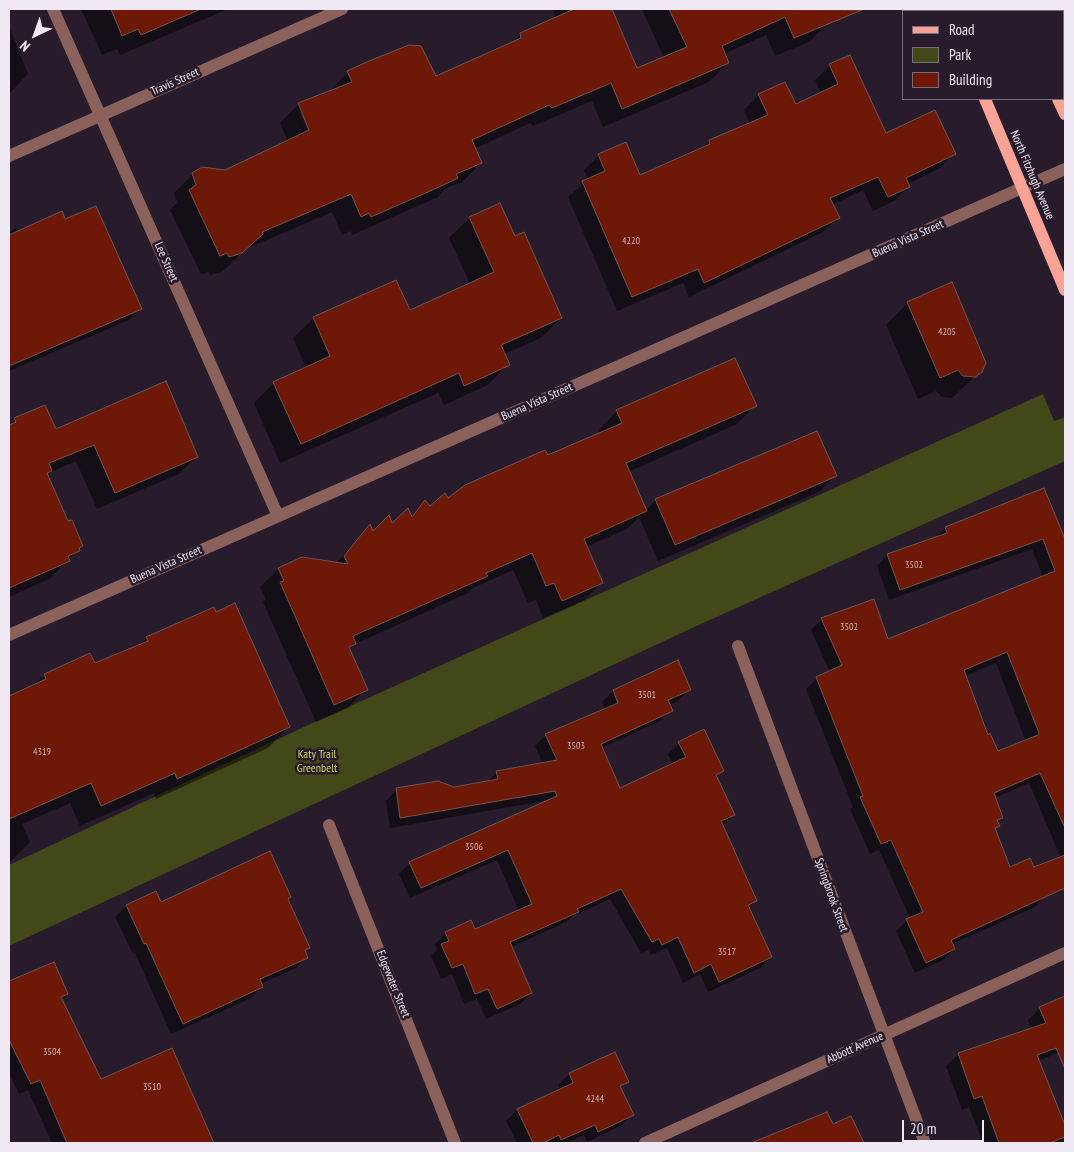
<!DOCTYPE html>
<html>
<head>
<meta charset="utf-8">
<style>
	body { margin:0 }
	#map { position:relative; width:1074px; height:1152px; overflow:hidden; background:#271b2c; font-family:"PT Sans Narrow",sans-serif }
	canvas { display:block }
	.frame { position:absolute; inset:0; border:10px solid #f0e8f3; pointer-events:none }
	.legend { position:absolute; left:902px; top:10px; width:162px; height:90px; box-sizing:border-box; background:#271b2c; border:1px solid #776d7c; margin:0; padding:6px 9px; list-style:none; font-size:15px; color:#f0e8f3 }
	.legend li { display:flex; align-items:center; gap:10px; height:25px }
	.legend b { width:25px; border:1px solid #776d7c }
	.north { position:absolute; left:10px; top:10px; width:50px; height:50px; -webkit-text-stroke:4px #271b2c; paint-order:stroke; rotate:222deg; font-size:14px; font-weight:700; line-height:20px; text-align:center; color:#f0e8f3 }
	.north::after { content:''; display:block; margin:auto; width:18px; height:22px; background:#f0e8f3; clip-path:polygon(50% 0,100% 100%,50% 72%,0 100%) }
	.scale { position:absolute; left:902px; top:1120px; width:82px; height:22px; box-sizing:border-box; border:2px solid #f0e8f3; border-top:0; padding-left:6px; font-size:15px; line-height:18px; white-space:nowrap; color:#f0e8f3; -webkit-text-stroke:4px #271b2c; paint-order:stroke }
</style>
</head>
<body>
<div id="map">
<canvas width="1074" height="1152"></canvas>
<div class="frame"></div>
<ul class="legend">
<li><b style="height:6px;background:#f8a395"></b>Road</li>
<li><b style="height:14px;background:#424818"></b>Park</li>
<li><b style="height:14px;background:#6e1807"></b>Building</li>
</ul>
<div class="north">N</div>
<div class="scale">20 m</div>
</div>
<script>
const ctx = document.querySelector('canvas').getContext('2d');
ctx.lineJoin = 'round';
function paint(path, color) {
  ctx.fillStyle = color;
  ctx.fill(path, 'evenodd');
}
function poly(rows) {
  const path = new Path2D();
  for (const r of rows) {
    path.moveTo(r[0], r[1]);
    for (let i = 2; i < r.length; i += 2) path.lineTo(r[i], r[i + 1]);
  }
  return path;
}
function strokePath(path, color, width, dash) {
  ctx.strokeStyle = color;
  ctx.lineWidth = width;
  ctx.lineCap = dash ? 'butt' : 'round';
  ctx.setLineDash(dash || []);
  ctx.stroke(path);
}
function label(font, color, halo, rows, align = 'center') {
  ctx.font = font + ' "PT Sans Narrow",sans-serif';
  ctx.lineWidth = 5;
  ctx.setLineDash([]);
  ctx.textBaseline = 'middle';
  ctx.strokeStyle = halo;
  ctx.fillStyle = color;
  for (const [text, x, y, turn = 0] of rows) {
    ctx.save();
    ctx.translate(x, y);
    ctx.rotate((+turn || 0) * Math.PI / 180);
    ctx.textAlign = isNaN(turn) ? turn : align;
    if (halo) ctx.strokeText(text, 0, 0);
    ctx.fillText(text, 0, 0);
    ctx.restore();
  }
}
const green = poly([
	[1043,394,1054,421,1065,417,1065,461,703,623,9,946,9,865,306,726]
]);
const shadow = poly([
	[81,9,228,9,120,55,117,49,102,55],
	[552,9,611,9,636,69,664,58,642,9,822,9,828,23,809,42,775,56,766,35,724,54,728,63,709,82,603,127,592,101,533,126,530,123,474,149,481,163,462,182,446,188,438,197,352,235,350,231,342,235,332,212,246,249,222,272,210,275,208,272,201,274,170,210,177,203,174,193,193,174,225,171,288,142,280,123,299,104,329,92,348,72,409,47,435,78,512,43,520,34,556,18],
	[300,112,303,112,313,136,310,137],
	[1056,9,1065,9,1065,31,1063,11,1057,11],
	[9,26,28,74,9,94],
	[849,57,885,135,954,153,940,168,908,184,909,186,894,201,873,211,863,190,832,205,838,218,823,232,689,297,683,283,617,311,568,197,588,180,584,170,599,156,625,144,639,177,701,149,709,141,750,123,744,110,759,95,795,105,821,93,815,80,830,65],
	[470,218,514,237,561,318,541,338,504,354,508,364,488,385,444,405,438,393,280,463,254,403,274,383,306,368,293,338,314,318,409,312,470,284,449,238],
	[16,228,18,232,140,309,129,320,9,371,9,232],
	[952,284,981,371,952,398,942,397,936,391,918,399,886,325,908,303],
	[755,406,737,424,628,472,645,511,656,500,835,476,819,492,658,561,639,517,627,529,586,547,602,582,583,601,543,618,536,600,528,603,513,570,473,588,468,593,355,644,349,650,366,689,348,708,316,722,263,602,266,599,260,587,278,569,302,558,336,563,370,526,373,534,411,517,425,502,430,508,600,433,599,430,617,411],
	[15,419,55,431,196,457,179,474,97,509,76,461,49,473,47,475,68,523,82,545,51,578,9,597,9,425],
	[1044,490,1065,542,1065,889,1043,898,1035,907,952,944,954,949,943,960,915,973,896,931,910,918,879,850,870,854,850,809,853,807,806,689,817,678,830,672,811,630,822,619,888,641,1043,577,1032,549,889,600,877,566,888,555,935,538,945,528],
	[996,663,1026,742,998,753,987,736,965,676],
	[1029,783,1061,858,1034,868,1009,869,995,829,1001,818,995,798],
	[147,638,288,727,268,748,156,799,154,793,80,826,70,803,22,824,30,842,9,863,9,697,33,686,45,675,94,665,137,647],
	[677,661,689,690,678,701,669,705,671,710,660,721,601,748,619,789,673,765,668,754,679,743,722,771,716,777,733,815,722,826,756,901,748,908,771,957,760,968,708,992,700,974,683,983,667,948,651,955,648,950,641,953,610,899,573,916,566,922,511,947,531,993,520,1004,486,1019,477,999,464,1004,452,974,441,979,431,956,437,950,435,944,446,933,474,931,519,911,497,860,410,898,399,874,410,863,545,803,544,801,390,828,386,801,397,789,454,788,486,783,497,772,543,764,535,746,546,735,606,710,602,702,613,691],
	[156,892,161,904,287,900,309,948,304,952,307,957,296,968,260,984,262,987,251,998,171,1034,135,953,133,954,115,917,126,906],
	[53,964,66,994,61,999,101,1081,172,1050,214,1143,52,1143,28,1090,19,1094,9,1073,9,982],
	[1065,997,1065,1050,1038,1061,1065,1128,1065,1138,1062,1143,983,1143,969,1107,962,1110,946,1066,959,1054,1031,1029,1028,1020,1040,1008],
	[614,1054,627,1081,620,1088,633,1114,622,1125,587,1142,584,1135,566,1143,517,1143,506,1121,517,1110,560,1090,558,1085,569,1074],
	[850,1118,862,1143,763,1143,781,1135,832,1126]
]);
const building = poly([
	[111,9,201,9,141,35,138,29,122,36,111,9],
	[574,9,612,9,637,68,687,47,669,9,862,10,794,38,785,17,722,46,729,63,622,109,611,83,552,108,549,105,472,140,482,163,456,174,458,178,439,187,371,217,369,213,361,217,351,194,262,232,263,234,242,253,229,257,227,253,220,256,189,190,196,185,192,173,202,167,225,170,309,130,298,103,352,82,347,71,369,61,409,45,421,46,436,76,521,38,520,33,574,9],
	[850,55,886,133,935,110,956,154,906,178,910,187,888,197,878,177,830,198,840,218,704,283,698,269,632,297,582,181,605,171,598,154,626,142,640,175,710,144,709,140,768,115,758,94,785,82,796,104,838,84,829,64,850,55],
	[500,203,515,236,524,232,562,318,501,345,510,365,464,386,459,373,301,444,273,382,330,356,313,317,396,280,410,310,494,272,469,217,500,203],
	[96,206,142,309,9,366,9,235,62,211,65,219,96,206],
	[952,282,986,363,982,372,975,377,963,376,958,370,940,378,907,302,952,282],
	[735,358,757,406,626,463,647,511,584,539,603,583,562,601,554,583,546,586,532,553,486,573,488,576,353,636,356,644,349,647,368,690,334,705,280,582,284,581,278,568,302,557,348,564,344,556,370,524,373,531,389,515,392,523,408,508,412,517,425,500,430,506,445,493,448,498,465,485,545,450,548,455,622,423,616,410,735,358],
	[166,381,198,457,115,493,94,445,49,463,52,471,47,473,68,521,72,520,83,546,79,548,80,551,68,556,70,561,9,588,9,425,16,422,14,418,45,405,56,429,166,381],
	[817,431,837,476,675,545,655,499,817,431],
	[1044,488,1065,539,1065,828,1040,773,994,793,1003,818,997,820,1000,826,995,828,1010,867,1030,858,1034,867,1065,855,1065,888,951,940,955,949,926,963,906,919,923,912,891,840,881,844,860,797,863,796,816,677,842,665,821,618,874,599,888,639,1055,571,1043,539,900,590,887,554,947,533,945,527,1044,488],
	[1007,652,1039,733,1038,735,998,751,990,733,988,735,964,670,1007,652],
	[235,603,290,727,177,779,175,773,101,806,91,783,9,819,9,696,46,679,44,674,90,653,95,663,148,641,146,637,214,607,216,612,235,603],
	[678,660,691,690,668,700,673,711,601,744,620,788,686,757,678,742,704,729,724,771,716,775,735,815,721,821,757,901,748,905,772,957,719,982,711,964,694,973,678,937,662,945,659,939,652,942,621,889,577,909,579,912,510,942,532,993,497,1009,488,989,475,994,463,964,452,968,441,944,449,941,445,932,471,920,475,929,532,904,508,850,421,888,409,862,557,796,555,791,400,818,396,788,438,781,454,787,498,779,496,771,557,760,545,734,618,703,613,690,678,660],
	[270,851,291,897,288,899,310,948,305,950,308,958,260,979,263,987,183,1024,146,943,144,944,126,905,156,891,161,902,270,851],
	[54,962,68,994,61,997,101,1079,172,1048,214,1143,67,1143,40,1080,31,1084,9,1040,9,981,54,962],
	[1065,996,1065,1069,1056,1048,1037,1055,1065,1125,1065,1137,1050,1143,999,1143,982,1096,974,1099,958,1053,1046,1023,1039,1007,1065,996],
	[615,1052,629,1082,620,1086,634,1115,598,1132,595,1125,561,1140,559,1135,543,1143,533,1143,517,1109,573,1083,569,1073,615,1052],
	[827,1112,833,1124,851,1116,864,1143,751,1143,827,1112]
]);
const minor = poly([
	[53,9,278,516],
	[9,156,342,9],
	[9,635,1065,169],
	[738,646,925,1143],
	[329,825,455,1143],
	[645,1143,1065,953]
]);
const major = poly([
	[946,9,947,11],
	[1018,9,1019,11],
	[985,99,1065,290],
	[1058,99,1065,114]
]);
const numberNames = [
	["4220",631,241],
	["4205",947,332],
	["3502",914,565],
	["3502",849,627],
	["3501",647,695],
	["3503",576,746],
	["4319",42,752],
	["3506",474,847],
	["3517",727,952],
	["3504",52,1052],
	["3510",152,1087],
	["4244",595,1099]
];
const streetNames = [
	["Travis Street",175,82,-24],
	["North Fitzhugh Avenue",1032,175,67],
	["Buena Vista Street",908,239,-24],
	["Lee Street",166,262,66],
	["Buena Vista Street",537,402,-24],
	["Buena Vista Street",166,565,-24],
	["Springbrook Street",831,895,70],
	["Edgewater Street",393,984,68],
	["Abbott Avenue",855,1048,-24]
];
const parkNames = [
	["Katy Trail",317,755],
	["Greenbelt",317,769]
];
paint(green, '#424818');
paint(shadow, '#0007');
paint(building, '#6e1807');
strokePath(building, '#6e554f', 1);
strokePath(minor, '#8b625b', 12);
strokePath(major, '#f8a395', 12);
label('10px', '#d0b4b8', null, numberNames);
label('12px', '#f0e8f3', '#271b2c', streetNames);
label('12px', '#cddc5d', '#271b2c', parkNames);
</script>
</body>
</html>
